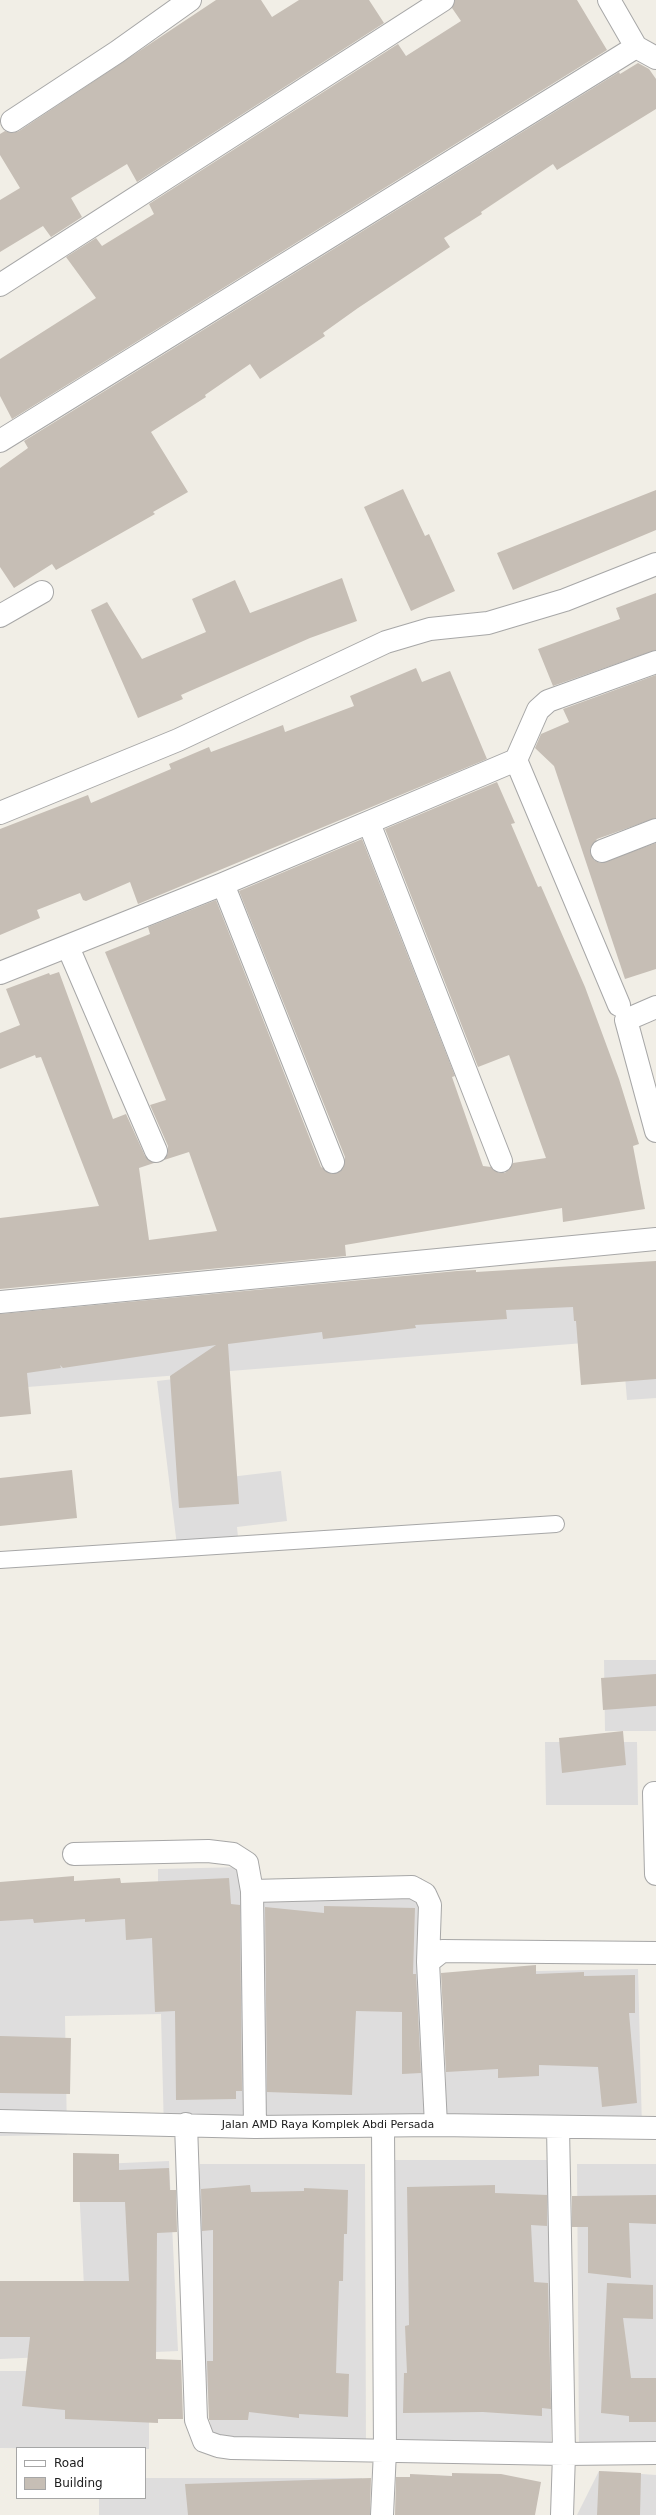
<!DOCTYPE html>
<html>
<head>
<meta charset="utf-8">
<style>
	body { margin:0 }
	#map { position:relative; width:656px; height:2515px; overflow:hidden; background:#f1eee6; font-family:"DejaVu Sans",sans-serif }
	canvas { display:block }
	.legend { position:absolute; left:16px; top:2447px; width:130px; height:52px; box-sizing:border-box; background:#fff; border:1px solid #a6a6a6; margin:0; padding:5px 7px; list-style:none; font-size:12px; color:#202020 }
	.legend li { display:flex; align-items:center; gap:8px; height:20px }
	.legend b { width:20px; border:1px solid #a6a6a6 }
</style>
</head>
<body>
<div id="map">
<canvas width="656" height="2515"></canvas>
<ul class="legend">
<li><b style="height:5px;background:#fff"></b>Road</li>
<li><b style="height:11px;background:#c6beb5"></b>Building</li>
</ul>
</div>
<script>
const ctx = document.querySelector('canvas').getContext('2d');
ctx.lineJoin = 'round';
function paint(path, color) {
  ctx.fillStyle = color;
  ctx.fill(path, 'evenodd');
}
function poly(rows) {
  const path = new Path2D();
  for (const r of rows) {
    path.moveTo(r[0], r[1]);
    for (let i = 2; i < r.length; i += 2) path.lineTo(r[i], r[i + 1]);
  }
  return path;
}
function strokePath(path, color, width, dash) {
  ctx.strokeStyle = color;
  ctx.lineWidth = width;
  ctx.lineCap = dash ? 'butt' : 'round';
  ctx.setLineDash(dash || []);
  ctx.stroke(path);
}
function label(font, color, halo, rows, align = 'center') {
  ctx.font = font + ' "DejaVu Sans",sans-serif';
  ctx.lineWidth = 3.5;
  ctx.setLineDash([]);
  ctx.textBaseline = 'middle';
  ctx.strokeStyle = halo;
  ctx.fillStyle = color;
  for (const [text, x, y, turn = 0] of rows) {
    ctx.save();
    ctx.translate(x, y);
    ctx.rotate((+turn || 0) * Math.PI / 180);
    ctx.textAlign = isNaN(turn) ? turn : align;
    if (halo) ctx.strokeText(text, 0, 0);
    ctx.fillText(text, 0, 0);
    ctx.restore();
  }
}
const residential = poly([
	[656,1262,656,1398,627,1400,622,1340,15,1388,6,1330],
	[218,1374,230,1477,281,1471,287,1521,237,1527,239,1547,178,1554,157,1381],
	[604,1660,656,1660,656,1731,605,1731],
	[545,1742,637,1742,638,1805,546,1805],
	[243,1867,249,2130,164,2132,161,2014,65,2016,67,2135,0,2136,0,1891,158,1887,158,1869],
	[422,1878,427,2130,262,2133,256,1881],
	[638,1969,642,2129,447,2133,443,1973],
	[392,2160,550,2160,551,2446,393,2447],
	[169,2161,178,2351,0,2359,0,2291,84,2287,78,2165],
	[200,2164,365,2164,366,2454,292,2461,227,2459,212,2445,194,2231],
	[577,2164,656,2164,656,2445,579,2445],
	[0,2371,149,2371,149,2449,0,2448],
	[599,2471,656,2475,656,2515,577,2515],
	[145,2478,362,2478,362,2515,99,2515,99,2498,145,2498]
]);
const building = poly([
	[216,0,261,0,272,17,299,0,369,0,384,23,137,182,127,164,71,198,82,217,51,237,43,226,0,252,0,200,20,188,0,155,0,134,5,131,12,133,19,131],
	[455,0,577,0,607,50,12,419,0,396,0,359,96,298,66,257,96,238,102,246,154,214,149,204,398,44,406,56,461,21,452,8],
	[638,63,649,69,656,79,656,109,557,170,553,164,481,212,482,214,444,238,450,247,358,308,323,333,325,336,260,379,250,364,205,395,206,397,151,432,188,492,153,512,155,514,56,570,52,564,14,588,0,567,0,468,28,448,24,441,619,72,620,74],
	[403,489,425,536,429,534,455,591,411,611,364,507],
	[656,490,656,530,513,590,497,553],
	[342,578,357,621,310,638,181,695,183,699,138,718,91,610,107,602,142,659,206,632,192,599,235,580,250,613],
	[656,593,656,650,553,686,538,649,620,619,616,608],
	[416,668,422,682,450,671,487,759,138,904,130,882,86,901,83,900,80,893,37,910,40,918,0,935,0,829,88,795,91,803,171,769,169,764,209,747,211,752,283,725,285,732,354,706,350,696],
	[656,675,656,818,597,839,590,849,594,860,600,863,656,843,656,969,625,979,554,766,535,748,541,734,569,722,563,709],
	[497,782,515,823,511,824,538,887,541,886,585,987,619,1079,639,1144,633,1146,645,1209,563,1222,562,1208,345,1245,346,1256,0,1289,0,1218,99,1206,41,1057,36,1058,35,1055,0,1069,0,1033,20,1025,6,989,49,973,50,975,59,972,113,1119,126,1114,145,1156,154,1163,139,1168,149,1240,217,1231,189,1152,164,1160,168,1153,168,1146,150,1105,166,1100,105,952,150,934,148,927,216,900,321,1167,332,1174,343,1169,345,1157,239,891,362,839,455,1076,452,1077,483,1166,491,1167,499,1173,505,1173,513,1163,546,1158,509,1055,478,1067,385,829],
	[656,1261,656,1379,581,1385,576,1321,574,1321,573,1307,506,1310,507,1319,415,1325,416,1328,323,1339,322,1332,228,1344,239,1504,179,1508,170,1376,216,1345,63,1368,60,1365,61,1368,27,1373,31,1414,0,1417,0,1314,457,1271,476,1270,476,1272],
	[72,1470,77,1518,0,1526,0,1478],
	[656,1674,656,1706,603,1710,601,1678],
	[623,1731,626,1765,562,1773,559,1738],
	[74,1876,74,1881,120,1878,121,1883,229,1878,231,1904,240,1905,242,2091,236,2091,236,2099,176,2100,175,2011,155,2012,152,1938,126,1940,125,1919,85,1922,85,1919,34,1923,33,1919,0,1921,0,1882],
	[324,1906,415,1908,413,1974,416,1974,421,2073,402,2074,402,2012,356,2011,352,2095,267,2092,265,1907,324,1913],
	[536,1965,536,1974,584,1972,584,1976,635,1975,635,2013,629,2013,637,2103,602,2107,598,2067,539,2065,539,2076,498,2078,498,2069,446,2072,441,1973],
	[0,2036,71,2038,70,2094,0,2093],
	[73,2153,119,2154,119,2170,169,2168,170,2190,176,2190,177,2232,157,2233,156,2359,181,2360,183,2419,158,2419,158,2423,65,2419,65,2410,22,2406,30,2337,0,2337,0,2281,129,2281,125,2202,73,2202],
	[250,2185,251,2192,304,2191,304,2188,348,2190,347,2234,344,2234,343,2281,339,2281,336,2373,349,2374,348,2417,299,2414,299,2418,249,2412,248,2420,209,2420,207,2361,213,2361,213,2230,202,2231,201,2189],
	[495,2185,495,2193,547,2195,547,2226,531,2225,534,2282,548,2283,551,2409,542,2408,542,2416,483,2412,403,2413,404,2373,407,2373,405,2326,409,2325,407,2187],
	[656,2195,656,2224,629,2223,631,2278,588,2273,588,2227,572,2227,572,2196],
	[607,2283,653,2285,653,2319,623,2318,631,2378,656,2378,656,2422,629,2422,629,2416,601,2413],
	[599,2471,641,2473,640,2515,597,2515],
	[452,2473,501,2474,541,2482,535,2515,395,2515,396,2477,410,2477,410,2474,452,2476],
	[371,2478,370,2515,188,2515,185,2484]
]);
const service = poly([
	[0,1560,556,1524]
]);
const minor = poly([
	[609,0,636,47,656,58],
	[12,121,117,52,190,0],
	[0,285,443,0],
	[0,441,636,47],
	[0,616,42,592],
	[0,813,178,740,386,642,430,629,488,623,565,600,656,564],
	[369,823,501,1161],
	[602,851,656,830],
	[223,884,333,1162],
	[68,947,156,1151],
	[0,973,223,884,516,760],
	[619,1005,516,760,538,710,548,701,656,662],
	[656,1007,626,1020,656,1131],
	[0,1302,656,1239],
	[656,1793,654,1793,656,1874],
	[74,1854,208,1851,233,1854,247,1863,252,1891,255,2127],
	[252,1891,412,1887,425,1894,430,1905,428,1962],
	[0,2121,255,2127,436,2125,656,2128],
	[186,2124,196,2420,204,2441,218,2446,232,2448,564,2454,656,2453],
	[436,2125,428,1962,442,1951,656,1953],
	[558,2127,564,2454,562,2515],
	[382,2515,385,2451,383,2127]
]);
const streetNames = [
	["Jalan AMD Raya Komplek Abdi Persada",328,2125]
];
paint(residential, '#dedddd');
paint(building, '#c6beb5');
strokePath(service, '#a7a7a7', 18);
strokePath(minor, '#a7a7a7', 24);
strokePath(service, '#fff', 16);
strokePath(minor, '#fff', 22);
label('11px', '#202020', '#fff', streetNames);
</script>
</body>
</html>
